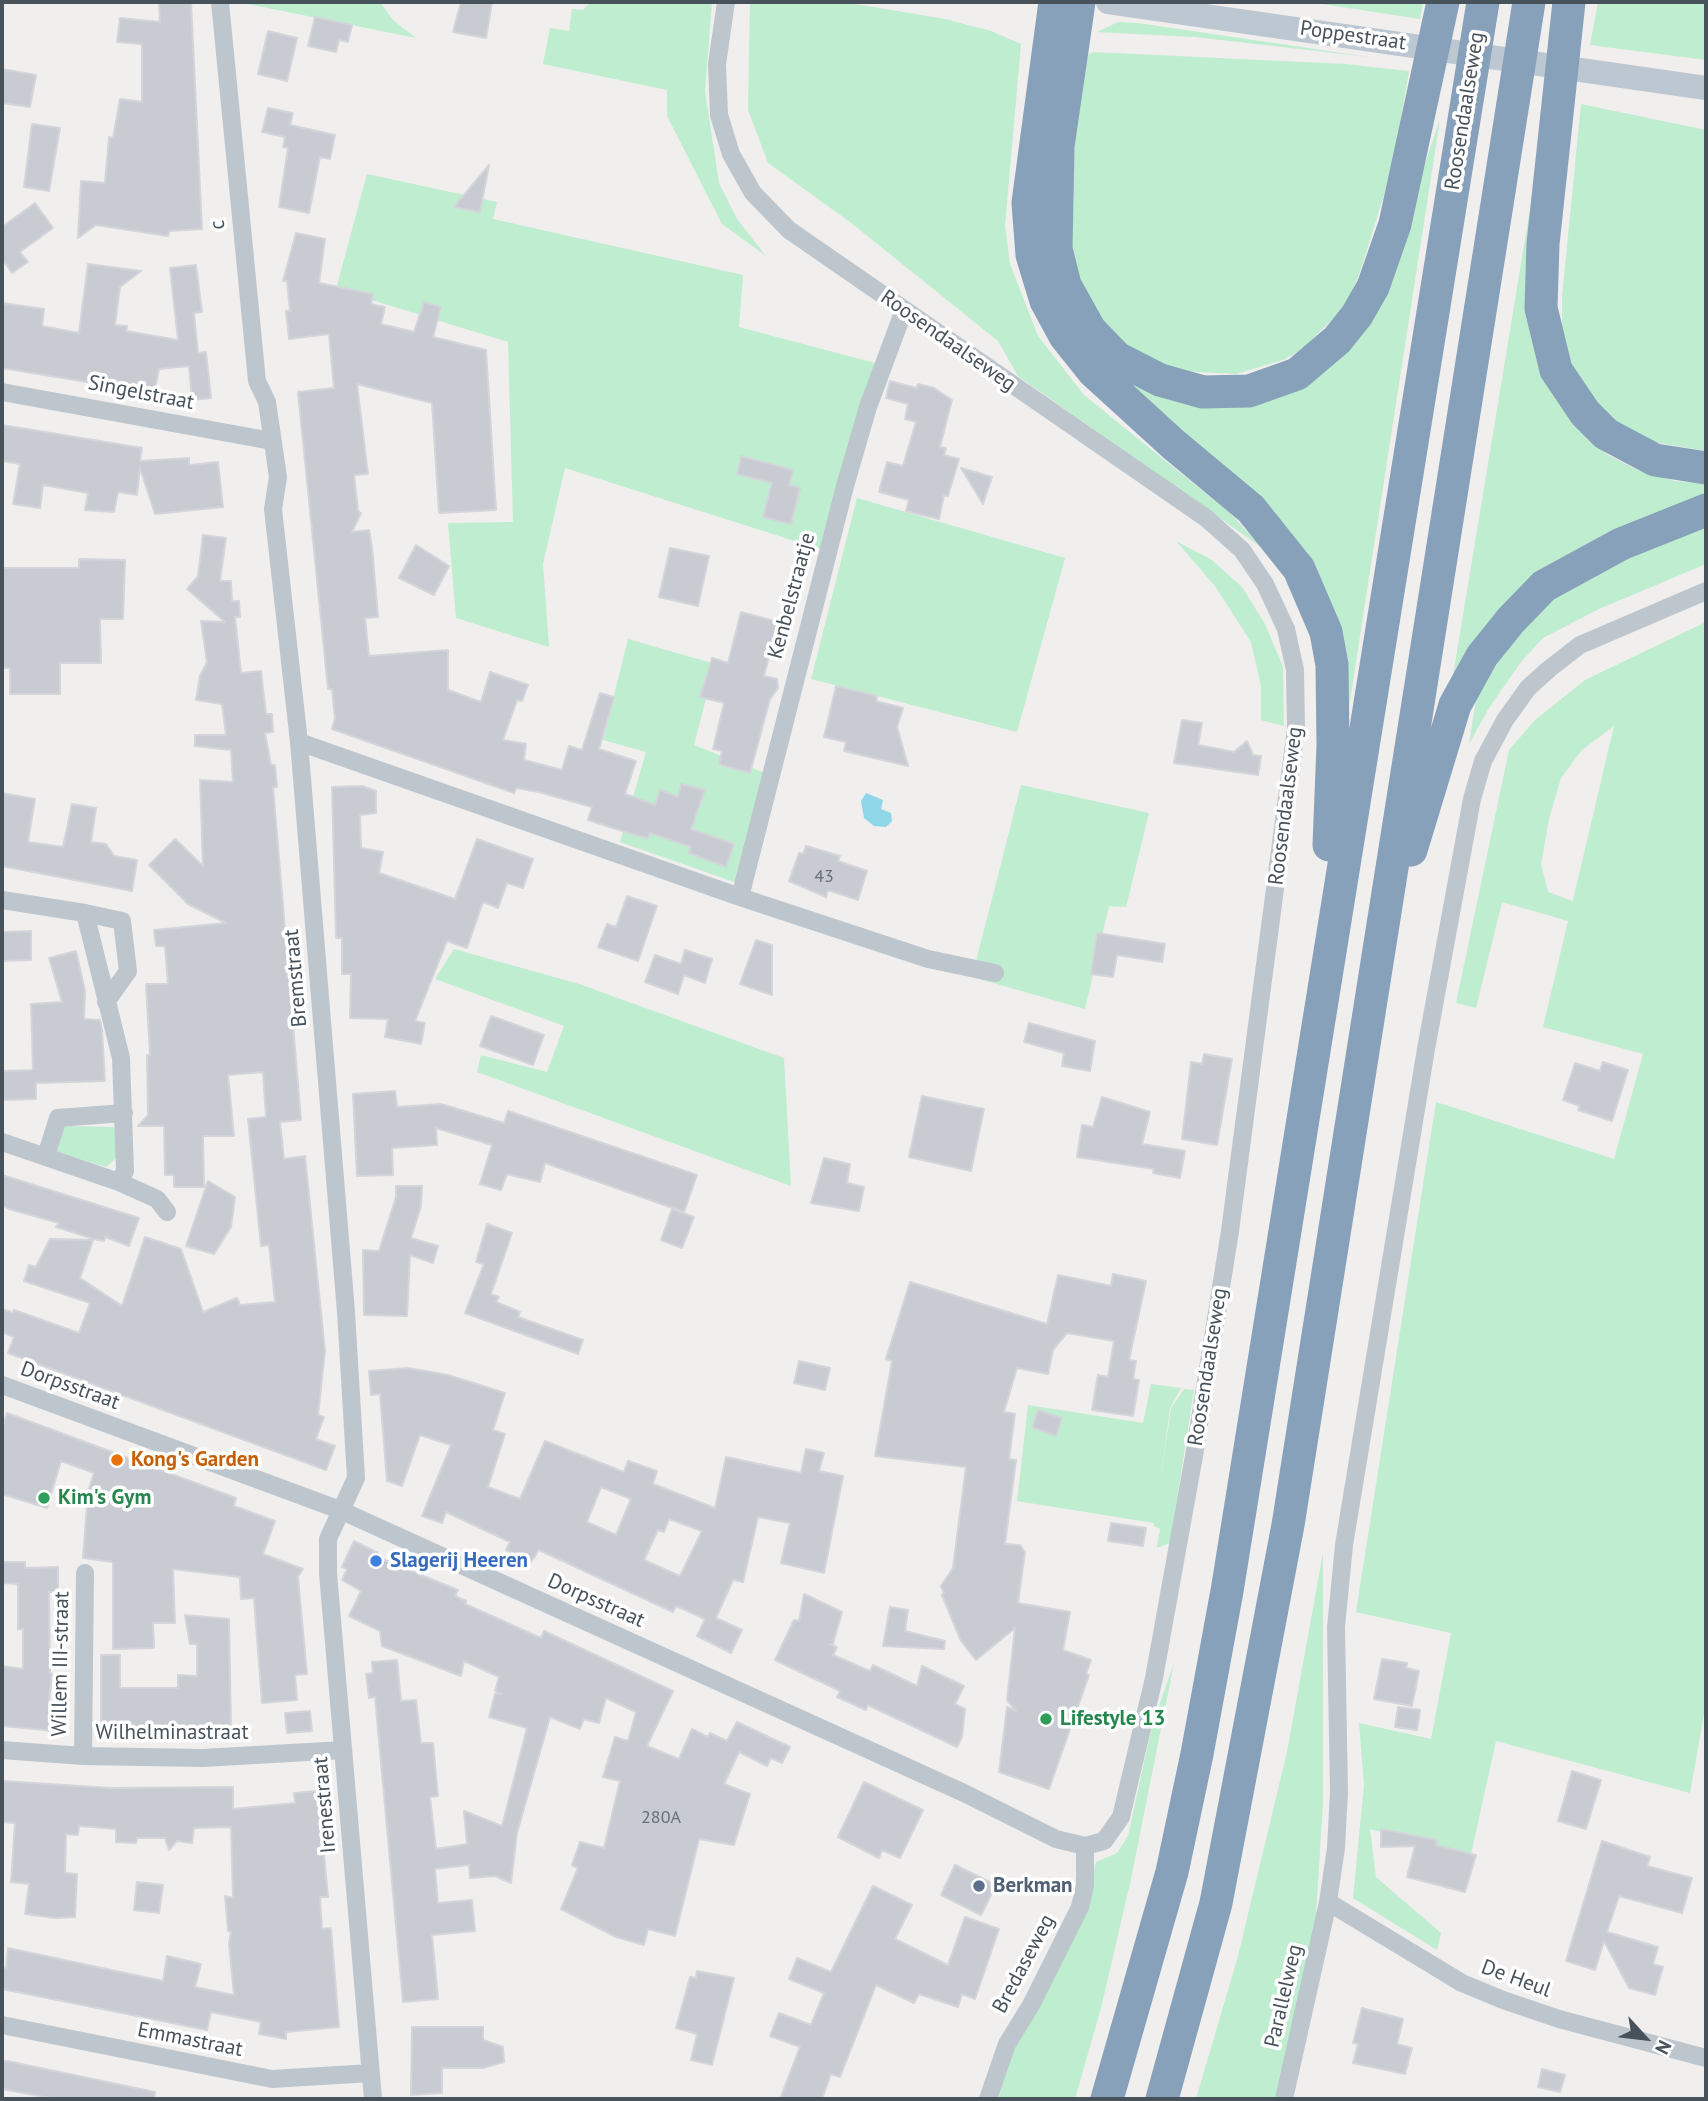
<!DOCTYPE html>
<html>
<head>
<meta charset="utf-8">
<style>
	body { margin:0 }
	#map { position:relative; width:1708px; height:2101px; overflow:hidden; background:#f1eeee; font-family:"PT Sans",sans-serif }
	canvas { display:block }
	.frame { position:absolute; inset:0; border:4px solid #47525b; pointer-events:none }
	.north { position:absolute; left:1610px; top:2003px; width:70px; height:70px; -webkit-text-stroke:5px #fff; paint-order:stroke; rotate:117deg; font-size:19px; font-weight:700; line-height:28px; text-align:center; color:#47525b }
	.north::after { content:''; display:block; margin:auto; width:24px; height:32px; background:#47525b; clip-path:polygon(50% 0,100% 100%,50% 72%,0 100%) }
</style>
</head>
<body>
<div id="map">
<canvas width="1708" height="2101"></canvas>
<div class="frame"></div>
<div class="north">N</div>
</div>
<script>
const ctx = document.querySelector('canvas').getContext('2d');
ctx.lineJoin = 'round';
function paint(path, color) {
  ctx.fillStyle = color;
  ctx.fill(path, 'evenodd');
}
function poly(rows) {
  const path = new Path2D();
  for (const r of rows) {
    path.moveTo(r[0], r[1]);
    for (let i = 2; i < r.length; i += 2) path.lineTo(r[i], r[i + 1]);
  }
  return path;
}
function strokePath(path, color, width, dash) {
  ctx.strokeStyle = color;
  ctx.lineWidth = width;
  ctx.lineCap = dash ? 'butt' : 'round';
  ctx.setLineDash(dash || []);
  ctx.stroke(path);
}
function label(font, color, halo, rows, align = 'center') {
  ctx.font = font + ' "PT Sans",sans-serif';
  ctx.lineWidth = 7;
  ctx.setLineDash([]);
  ctx.textBaseline = 'middle';
  ctx.strokeStyle = halo;
  ctx.fillStyle = color;
  for (const [text, x, y, turn = 0] of rows) {
    ctx.save();
    ctx.translate(x, y);
    ctx.rotate((+turn || 0) * Math.PI / 180);
    ctx.textAlign = isNaN(turn) ? turn : align;
    if (halo) ctx.strokeText(text, 0, 0);
    ctx.fillText(text, 0, 0);
    ctx.restore();
  }
}
const green = poly([
	[238,2,380,2,393,20,416,38],
	[590,2,712,2,705,91,719,183,737,219,766,256,722,224,667,116,667,90,543,64,550,28,569,31,572,9,583,10],
	[750,2,838,2,868,6,945,19,991,31,1021,44,1005,226,1010,264,1038,336,1084,395,1230,513,1261,547,1018,376,998,341,850,222,768,163,748,110],
	[1309,2,1423,2,1420,19],
	[1598,2,1706,2,1706,60,1590,45],
	[1118,22,1138,23,1369,57,1195,37,1097,32],
	[1093,52,1345,64,1409,71,1393,166,1359,275,1346,305,1304,348,1283,360,1236,374,1181,371,1154,361,1127,345,1099,320,1071,270,1065,203,1086,56],
	[1549,94,1546,381,1570,419,1588,439,1608,455,1638,470,1675,481,1706,483,1706,500,1628,530,1451,688],
	[1581,104,1706,130,1706,451,1653,442,1614,421,1596,405,1570,363,1562,330,1562,297],
	[1440,119,1349,707,1326,602,1105,367,1135,385,1302,382,1420,179],
	[367,174,497,202,493,219,743,275,739,327,875,363,823,550,565,468,543,564,549,647,456,618,448,523,513,522,508,342,336,289],
	[857,498,1065,558,1017,732,811,679],
	[1706,527,1706,564,1599,609,1543,638,1521,662,1489,708,1469,744,1477,693,1529,617,1583,577],
	[1176,541,1212,560,1242,587,1265,624,1283,667,1284,726,1261,720,1261,686,1251,642,1215,586],
	[1706,622,1706,1703,1690,1793,1496,1741,1471,1854,1370,1829,1376,1877,1441,1933,1437,1950,1353,1898,1364,1785,1359,1723,1431,1739,1451,1633,1356,1612,1436,1102,1614,1159,1643,1054,1543,1027,1568,921,1502,902,1476,1008,1456,1003,1509,750,1535,720,1585,680],
	[1614,726,1573,900,1573,901,1548,892,1541,864,1549,819,1561,778,1582,750],
	[628,639,715,664,694,745,765,773,737,883,620,842,646,752,603,740],
	[1021,785,1149,813,1126,907,1109,906,1085,1009,972,977],
	[454,949,579,984,784,1058,791,1186,477,1072,481,1055,547,1072,564,1026,435,979],
	[64,1126,115,1127,116,1158,106,1167,57,1152],
	[1151,1384,1181,1388,1170,1408,1160,1484,1171,1408,1184,1389,1194,1390,1170,1543,1157,1548,1160,1529,1154,1526,1154,1523,1017,1501,1028,1405,1143,1423],
	[1323,1553,1323,1802,1314,1947,1275,2099,1196,2099,1238,1956,1287,1752],
	[1174,1663,1131,1879,1101,2008,1075,2099,998,2099,1014,2049,1086,1907,1096,1862,1117,1853,1128,1836,1152,1726]
]);
const water = poly([
	[866,793,883,800,881,809,891,813,892,821,886,827,874,826,864,818,861,801]
]);
const building = poly([
	[159,2,191,2,202,229,169,231,168,236,96,225,78,238,81,181,105,183,109,137,113,138,120,99,142,102,142,44,117,42,120,18,160,22,159,2],
	[461,2,492,2,486,38,453,32,461,2],
	[315,17,352,25,348,42,339,40,336,52,308,46,315,17],
	[268,31,297,38,287,81,258,74,268,31],
	[2,69,36,75,30,107,2,103,2,69],
	[268,108,293,113,290,125,335,135,330,159,320,157,309,213,279,207,288,148,283,147,285,137,262,132,268,108],
	[32,124,60,128,49,191,24,187,32,124],
	[489,165,480,212,454,207,489,165],
	[35,203,53,228,20,252,28,262,12,273,2,259,2,227,35,203],
	[296,233,325,239,319,283,373,294,371,304,385,307,381,324,414,332,424,302,441,307,433,337,486,350,496,510,439,513,432,403,357,384,368,474,354,475,358,511,361,513,352,532,369,530,372,547,378,617,365,618,369,656,448,650,448,690,481,702,490,672,528,685,522,701,517,700,503,740,526,744,524,760,562,770,569,746,582,750,600,693,614,697,599,749,636,761,625,794,655,805,660,790,678,797,681,784,705,790,691,829,734,844,726,867,689,853,691,847,650,833,648,838,638,836,588,820,592,807,539,792,516,788,514,793,332,729,335,718,332,689,328,689,298,392,334,388,329,334,289,339,286,311,290,311,287,281,283,281,296,233],
	[88,264,141,271,120,287,115,325,127,326,126,331,178,340,170,268,196,265,202,312,194,313,198,353,206,352,211,398,192,400,189,366,159,369,154,393,2,368,2,303,44,309,42,326,79,333,88,264],
	[890,381,917,388,918,384,934,388,952,400,940,447,946,448,944,455,959,459,948,496,944,495,939,519,906,511,909,500,879,492,887,462,903,466,916,422,905,419,908,404,886,398,890,381],
	[2,425,142,448,140,461,189,458,189,465,218,462,223,507,155,514,140,468,137,495,118,492,114,512,85,510,88,493,43,485,40,508,13,504,20,464,2,461,2,425],
	[741,456,793,470,789,485,800,488,791,524,763,517,772,483,737,474,741,456],
	[961,468,992,477,983,504,961,468],
	[203,535,226,538,220,581,231,581,232,601,239,601,240,617,235,617,241,673,261,671,266,714,272,714,273,732,265,733,271,765,275,765,277,787,273,787,285,929,298,934,286,942,301,1120,280,1122,284,1159,305,1156,325,1351,318,1415,324,1417,316,1439,335,1446,326,1470,8,1353,14,1337,2,1332,2,1309,13,1313,14,1310,79,1333,90,1303,24,1281,29,1265,36,1267,50,1239,93,1240,80,1278,122,1306,145,1237,181,1249,203,1312,237,1298,240,1305,275,1302,269,1245,261,1246,248,1119,266,1117,263,1072,228,1075,234,1136,203,1136,204,1187,174,1187,174,1175,165,1175,164,1126,138,1126,148,1115,147,1055,150,1055,146,984,168,984,165,946,156,946,154,930,226,923,188,904,149,865,175,839,203,866,200,780,233,782,231,750,195,746,195,735,226,735,222,704,196,700,200,676,207,662,201,621,225,622,187,589,198,576,203,535],
	[416,545,449,566,434,595,399,578,416,545],
	[670,548,709,556,698,606,659,597,670,548],
	[79,559,125,560,123,619,100,619,101,663,60,663,60,694,10,694,10,668,2,668,2,568,79,568,79,559],
	[741,612,778,622,764,676,777,679,778,688,770,699,750,773,719,764,722,751,713,749,724,703,700,697,712,658,728,663,741,612],
	[836,686,877,696,876,701,903,708,897,727,908,766,844,751,846,742,824,737,836,686],
	[1182,720,1202,723,1198,745,1234,752,1247,741,1253,755,1261,756,1258,775,1174,763,1182,720],
	[362,786,376,791,376,813,360,815,361,848,383,852,379,873,455,899,477,839,533,859,523,888,507,883,498,908,483,902,467,948,447,941,415,1021,425,1023,421,1044,385,1037,388,1019,350,1018,351,974,342,974,342,938,336,938,332,787,362,786],
	[2,793,35,799,28,842,63,847,72,804,96,808,91,842,106,844,114,856,137,860,132,891,2,866,2,793],
	[806,846,840,856,838,861,867,871,858,900,828,890,826,897,789,881,799,853,803,854,806,846],
	[627,896,657,906,638,961,598,947,607,924,616,927,627,896],
	[31,931,31,960,2,961,2,932,31,931],
	[1097,933,1165,944,1162,962,1117,955,1113,977,1091,974,1097,933],
	[756,940,772,945,772,995,740,984,756,940],
	[685,950,712,959,705,983,684,975,678,994,645,982,655,955,681,964,685,950],
	[76,951,85,991,84,1019,100,1020,102,1030,105,1081,36,1083,36,1099,2,1100,2,1071,33,1070,31,1004,62,1002,49,958,76,951],
	[491,1016,544,1035,533,1065,480,1046,491,1016],
	[1029,1023,1095,1041,1090,1071,1062,1066,1064,1053,1024,1042,1029,1023],
	[1204,1054,1232,1059,1217,1145,1182,1139,1191,1062,1202,1064,1204,1054],
	[1603,1062,1628,1070,1612,1121,1578,1110,1580,1106,1563,1100,1575,1063,1600,1071,1603,1062],
	[395,1091,397,1107,441,1104,504,1123,508,1111,697,1175,684,1212,545,1163,540,1182,507,1174,501,1190,480,1184,492,1145,436,1128,437,1145,392,1148,393,1175,357,1176,353,1094,395,1091],
	[922,1096,984,1109,971,1171,909,1157,922,1096],
	[1102,1097,1150,1112,1142,1144,1185,1151,1180,1178,1153,1173,1154,1169,1077,1157,1082,1125,1093,1127,1102,1097],
	[824,1158,850,1164,847,1183,864,1187,859,1211,811,1203,824,1158],
	[2,1175,139,1218,129,1246,105,1237,104,1241,94,1239,56,1227,59,1223,9,1209,2,1205,2,1175],
	[208,1181,235,1197,231,1227,214,1254,186,1246,208,1181],
	[396,1186,422,1186,421,1206,411,1238,438,1246,433,1263,410,1255,407,1316,364,1315,363,1250,379,1251,396,1197,396,1186],
	[672,1209,694,1217,682,1248,661,1240,672,1209],
	[487,1224,512,1233,491,1294,499,1297,496,1302,520,1312,518,1317,583,1340,578,1354,465,1313,484,1264,476,1262,487,1224],
	[1113,1274,1146,1281,1129,1360,1136,1361,1133,1379,1139,1380,1133,1416,1092,1410,1098,1375,1108,1377,1114,1341,1067,1333,1053,1350,1048,1374,1017,1368,1004,1412,1015,1414,1009,1459,1016,1460,1005,1544,1020,1545,1025,1552,1018,1603,1070,1612,1063,1650,1091,1660,1086,1674,1089,1675,1049,1789,999,1772,1007,1707,1016,1711,1007,1700,1015,1628,976,1660,961,1641,942,1595,944,1593,941,1586,953,1568,966,1467,875,1456,892,1361,886,1359,910,1282,1047,1324,1058,1275,1111,1286,1113,1274],
	[799,1361,830,1368,825,1390,794,1383,799,1361],
	[408,1368,448,1375,505,1393,493,1430,505,1434,488,1487,520,1499,545,1441,624,1472,628,1461,657,1471,653,1484,715,1508,726,1457,801,1473,806,1449,824,1453,819,1471,843,1476,824,1573,781,1563,790,1523,758,1517,743,1582,733,1580,716,1618,742,1630,731,1653,697,1636,705,1619,676,1606,673,1612,539,1550,531,1562,506,1550,510,1542,446,1512,442,1523,422,1516,451,1445,420,1435,402,1486,387,1481,380,1394,371,1395,369,1371,408,1368],
	[601,1487,631,1499,616,1535,587,1522,601,1487],
	[669,1519,702,1531,680,1576,644,1560,658,1530,664,1532,669,1519],
	[1038,1410,1062,1418,1056,1436,1032,1427,1038,1410],
	[7,1413,236,1498,234,1506,275,1521,263,1554,303,1569,298,1577,307,1674,295,1675,297,1700,262,1703,254,1598,241,1599,240,1577,173,1569,175,1623,153,1623,154,1648,113,1649,113,1562,83,1558,88,1492,94,1473,61,1461,47,1508,2,1494,2,1429,7,1413],
	[1111,1523,1146,1528,1143,1546,1108,1541,1111,1523],
	[354,1541,378,1553,377,1557,458,1590,455,1596,466,1601,465,1604,541,1638,544,1631,673,1691,647,1746,679,1759,692,1729,708,1737,710,1733,727,1741,737,1722,790,1747,782,1763,771,1758,767,1766,739,1752,724,1784,750,1794,734,1845,699,1839,675,1936,648,1929,644,1945,616,1937,561,1909,578,1868,572,1865,580,1842,604,1848,620,1781,603,1777,615,1737,628,1741,636,1712,606,1698,599,1723,584,1719,580,1729,550,1717,517,1833,511,1883,495,1876,470,1878,469,1865,435,1869,438,1903,472,1900,475,1931,432,1935,438,1999,403,2002,375,1697,369,1698,366,1674,373,1673,372,1662,397,1660,401,1701,416,1700,421,1743,433,1743,438,1796,430,1797,436,1849,467,1844,464,1811,502,1826,527,1728,489,1717,495,1694,502,1694,495,1691,499,1677,464,1661,461,1676,382,1646,380,1631,349,1616,361,1591,342,1580,347,1569,342,1567,354,1541],
	[2,1562,25,1562,25,1568,58,1567,58,1592,49,1592,50,1673,52,1674,49,1701,58,1702,55,1731,2,1726,2,1666,23,1669,23,1629,18,1629,18,1584,2,1583,2,1562],
	[804,1594,842,1612,833,1644,829,1644,837,1647,833,1655,870,1671,873,1665,917,1686,922,1666,964,1686,955,1704,965,1709,962,1737,957,1747,868,1705,866,1710,837,1697,840,1691,775,1660,794,1620,799,1621,804,1594],
	[890,1607,908,1610,905,1631,945,1641,944,1649,883,1646,890,1607],
	[185,1615,229,1619,231,1728,216,1728,216,1734,101,1735,101,1655,120,1655,120,1688,178,1688,178,1675,197,1676,197,1644,190,1644,185,1615],
	[1382,1659,1407,1663,1406,1668,1419,1671,1412,1706,1374,1699,1382,1659],
	[1398,1707,1420,1710,1417,1730,1395,1727,1398,1707],
	[310,1711,312,1731,287,1733,285,1713,310,1711],
	[1572,1771,1601,1780,1586,1829,1558,1821,1572,1771],
	[2,1781,111,1788,233,1787,233,1809,295,1803,294,1793,318,1791,328,1897,320,1897,322,1929,331,1928,339,2027,286,2032,286,2039,259,2034,261,2022,211,2012,207,2030,2,1989,2,1967,6,1968,8,1948,163,1981,167,1956,201,1964,195,1987,234,1995,229,1944,231,1932,228,1931,225,1896,233,1898,231,1827,194,1828,192,1843,177,1841,169,1850,165,1838,137,1838,136,1843,116,1842,116,1829,79,1826,78,1835,66,1834,65,1873,77,1874,75,1917,56,1918,25,1914,29,1884,11,1882,15,1823,2,1822,2,1781],
	[864,1782,923,1810,900,1858,882,1850,879,1858,838,1837,864,1782],
	[1381,1829,1437,1840,1436,1845,1476,1855,1465,1892,1407,1877,1415,1846,1381,1847,1381,1829],
	[1602,1841,1650,1857,1647,1866,1692,1878,1682,1913,1619,1896,1607,1932,1658,1947,1653,1964,1663,1967,1655,1995,1629,1988,1604,1941,1595,1970,1566,1961,1602,1841],
	[955,1865,996,1885,981,1915,941,1895,955,1865],
	[137,1882,163,1885,159,1913,134,1910,137,1882],
	[873,1886,912,1905,895,1939,948,1965,965,1917,999,1929,975,1999,962,1994,958,2007,919,1994,914,2003,876,1985,840,2077,831,2074,822,2099,780,2099,800,2047,770,2036,779,2013,811,2025,824,1993,789,1979,797,1958,831,1972,873,1886],
	[697,1971,734,1978,712,2065,691,2060,697,2034,676,2028,690,1977,696,1978,697,1971],
	[1362,2008,1403,2019,1397,2044,1412,2048,1405,2074,1353,2063,1358,2044,1353,2043,1362,2008],
	[412,2027,483,2027,483,2040,503,2047,504,2062,483,2068,442,2068,442,2093,411,2095,412,2027],
	[7,2061,155,2092,154,2099,55,2099,2,2089,2,2062,7,2061],
	[1542,2069,1565,2075,1560,2092,1538,2087,1542,2069]
]);
const street = poly([
	[220,2,257,381,267,402,278,477,273,509,299,742,346,1312,356,1478,328,1539,328,1573,373,2099],
	[2,392,272,441],
	[299,742,740,897,928,959,995,973],
	[740,897,845,486,868,407,904,310],
	[2,900,85,913,121,1058,125,1171,119,1182,2,1142],
	[85,913,122,921,128,971,106,1002],
	[46,1156,58,1118,124,1113],
	[119,1182,157,1199,167,1212],
	[2,1385,340,1510,964,1793,1056,1839,1085,1846,1104,1841,1121,1817,1154,1678,1194,1456,1230,1231,1296,729,1295,670,1286,629,1265,584,1242,550,1206,518,789,230,753,193,731,154,719,115,717,64,726,2],
	[2,1750,83,1756,203,1758,343,1750],
	[83,1756,85,1573],
	[1328,1902,1462,1983,1503,2000,1559,2019,1706,2058],
	[2,2025,272,2079,371,2073],
	[988,2099,1007,2044,1031,2005,1080,1907,1085,1885,1085,1846],
	[1284,2099,1328,1902,1336,1848,1339,1792,1336,1627,1344,1545,1426,1049,1472,799,1483,761,1505,720,1528,688,1549,669,1580,645,1706,591]
]);
const secondary = poly([
	[1108,2,1706,88]
]);
const highway = poly([
	[1055,2,1028,203,1032,255,1046,301,1065,336,1093,371,1173,444,1251,509,1299,569,1326,632,1332,665,1333,745,1329,845],
	[1079,2,1058,146,1056,249,1065,285,1090,330,1117,358,1160,380,1203,392,1249,391,1297,374,1337,340,1357,315,1373,287,1395,224,1443,2],
	[1569,2,1543,244,1541,308,1556,370,1585,413,1606,434,1655,460,1706,468],
	[1411,850,1455,705,1482,656,1511,620,1544,586,1621,544,1706,510],
	[1107,2099,1172,1872,1197,1754,1227,1591,1483,2],
	[1162,2099,1216,1903,1288,1525,1529,2]
]);
const markers = [
	[117,1460,7,"#e8710a"],
	[44,1498,7,"#2e9e5b"],
	[376,1561,7,"#3f7fe0"],
	[1046,1719,7,"#2e9e5b"],
	[979,1886,7,"#5c6f8a"]
];
const numberNames = [
	["43",824,877],
	["280A",661,1818]
];
const streetNames = [
	["Poppestraat",1353,36,8],
	["Roosendaalseweg",1465,111,-81],
	["c",218,225,-96],
	["Roosendaalseweg",948,341,35],
	["Singelstraat",141,393,11],
	["Kenbelstraatje",792,596,-75],
	["Roosendaalseweg",1286,806,-83],
	["Bremstraat",296,978,-95],
	["Roosendaalseweg",1208,1367,-81],
	["Dorpsstraat",70,1386,20],
	["Dorpsstraat",596,1601,24],
	["Willem III-straat",61,1664,-89],
	["Wilhelminastraat",172,1733],
	["Irenestraat",325,1805,-95],
	["Bredaseweg",1024,1964,-62],
	["De Heul",1516,1979,20],
	["Parallelweg",1284,1996,-77],
	["Emmastraat",190,2040,11]
];
const foodNames = [
	["Kong's Garden",131,1460]
];
const leisureNames = [
	["Kim's Gym",58,1498],
	["Lifestyle 13",1060,1719]
];
const shopNames = [
	["Slagerij Heeren",390,1561]
];
const serviceNames = [
	["Berkman",993,1886]
];
paint(green, '#beedd0');
paint(water, '#8ed6e8');
paint(building, '#c8cbd1');
strokePath(building, '#d3d5da', 2);
strokePath(street, '#bdc6cd', 18);
strokePath(secondary, '#bdc7d1', 24);
strokePath(highway, '#88a1bb', 33);
for (const [x, y, r, color] of markers) {
  const dot = new Path2D();
  dot.arc(x, y, r, 0, 2 * Math.PI);
  ctx.fillStyle = color;
  ctx.fill(dot);
  strokePath(dot, '#fff', 2.5);
}
label('18px', '#677078', null, numberNames);
label('21px', '#47525b', '#fff', streetNames);
label('bold 21px', '#c56008', '#fff', foodNames, 'left');
label('bold 21px', '#27864d', '#fff', leisureNames, 'left');
label('bold 21px', '#366cbe', '#fff', shopNames, 'left');
label('bold 21px', '#4e5e75', '#fff', serviceNames, 'left');
</script>
</body>
</html>
